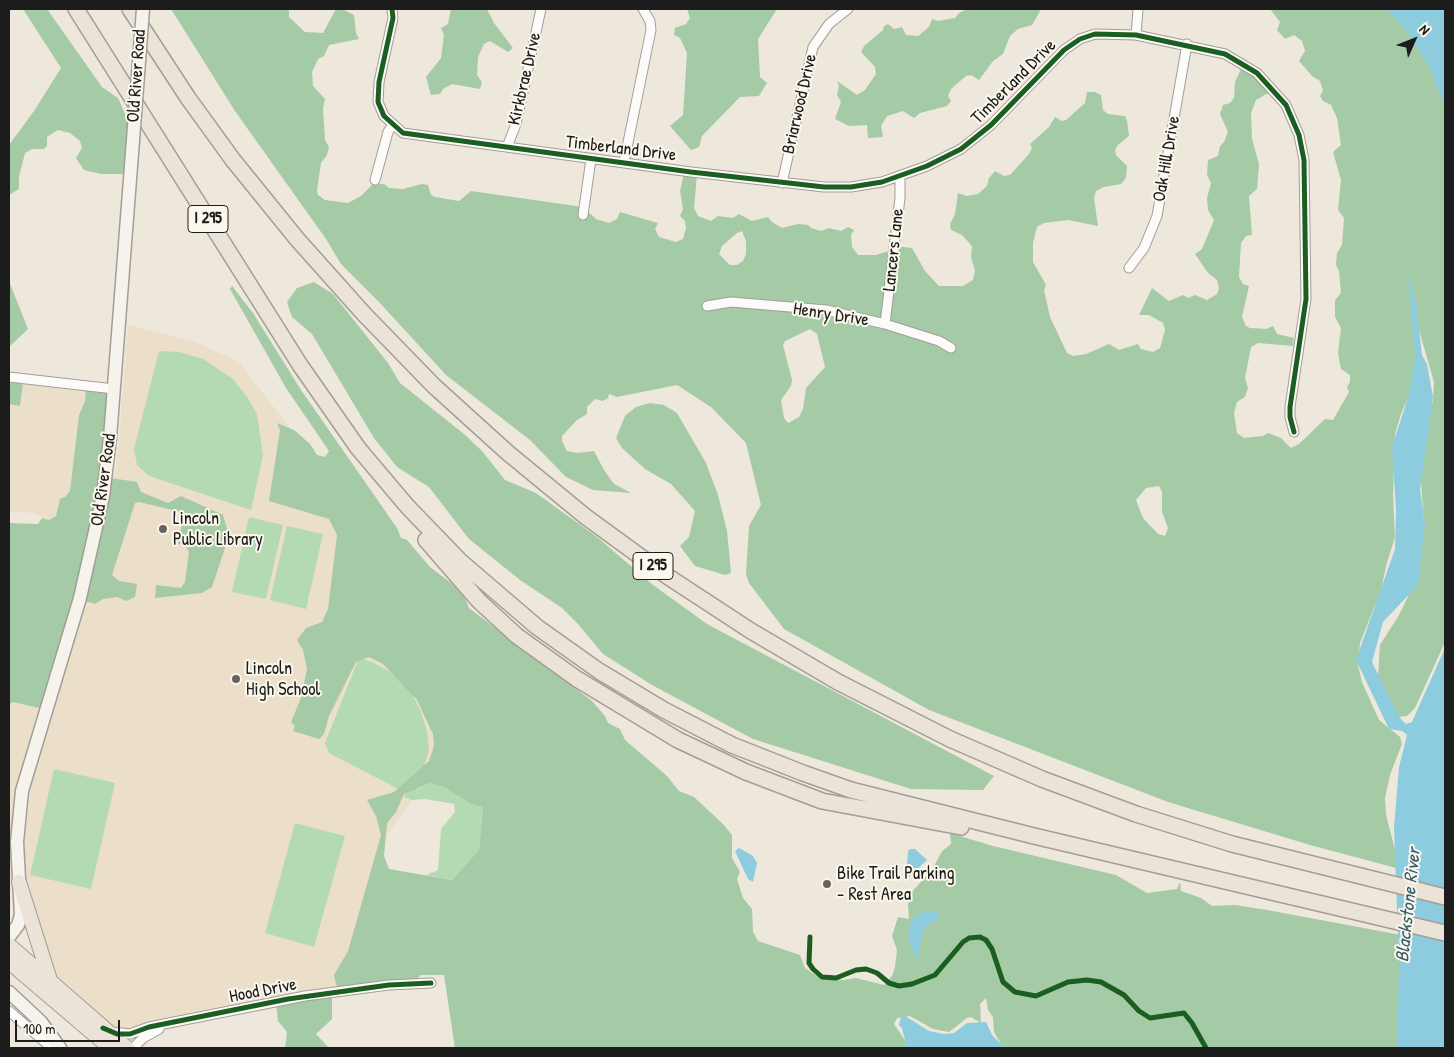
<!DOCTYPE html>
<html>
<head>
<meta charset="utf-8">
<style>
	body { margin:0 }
	#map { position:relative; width:1454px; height:1057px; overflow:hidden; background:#eee7db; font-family:"Patrick Hand",sans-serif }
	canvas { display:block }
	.frame { position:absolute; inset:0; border:10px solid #1c1c1c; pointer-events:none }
	.north { position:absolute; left:1389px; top:15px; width:50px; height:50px; -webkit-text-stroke:4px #fbf7ec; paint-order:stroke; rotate:46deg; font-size:14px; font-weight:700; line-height:20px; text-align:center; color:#1c1c1c }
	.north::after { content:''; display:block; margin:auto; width:18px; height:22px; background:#1c1c1c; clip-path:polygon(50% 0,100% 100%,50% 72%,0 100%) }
	.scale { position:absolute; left:15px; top:1020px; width:105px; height:22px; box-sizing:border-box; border:2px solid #1c1c1c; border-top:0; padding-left:6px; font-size:15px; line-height:18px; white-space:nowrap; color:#1c1c1c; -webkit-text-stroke:4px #fbf7ec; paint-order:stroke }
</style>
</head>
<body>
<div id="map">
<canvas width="1454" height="1057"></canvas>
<div class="frame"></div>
<div class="north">N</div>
<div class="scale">100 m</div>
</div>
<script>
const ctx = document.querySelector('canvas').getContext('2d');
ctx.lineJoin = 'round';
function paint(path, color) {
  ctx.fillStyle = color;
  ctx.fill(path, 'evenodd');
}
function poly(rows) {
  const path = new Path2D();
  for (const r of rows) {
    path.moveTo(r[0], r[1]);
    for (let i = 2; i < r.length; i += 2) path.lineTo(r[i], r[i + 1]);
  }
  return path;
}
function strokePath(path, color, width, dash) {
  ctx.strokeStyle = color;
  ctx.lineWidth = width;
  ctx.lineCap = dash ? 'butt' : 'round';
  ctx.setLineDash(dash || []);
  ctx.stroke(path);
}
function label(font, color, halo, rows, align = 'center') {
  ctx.font = font + ' "Patrick Hand",sans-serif';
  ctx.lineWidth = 4;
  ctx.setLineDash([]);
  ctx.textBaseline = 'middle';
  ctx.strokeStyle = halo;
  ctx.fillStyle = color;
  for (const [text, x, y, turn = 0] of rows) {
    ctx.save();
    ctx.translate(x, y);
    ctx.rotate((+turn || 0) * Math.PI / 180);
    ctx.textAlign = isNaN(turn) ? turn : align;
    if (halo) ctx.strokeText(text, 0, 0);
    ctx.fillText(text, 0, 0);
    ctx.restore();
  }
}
const built = poly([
	[128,325,196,342,239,362,299,440,387,660,430,708,436,751,424,784,386,837,335,989,278,996,133,1031,116,1029,110,1025,54,979,27,883,24,841,31,787,96,569,111,505,119,440],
	[23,380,86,387,85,401,79,415,70,491,65,497,60,499,56,516,49,520,34,513,9,511,9,404,20,406],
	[13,702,44,709,30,754,17,888,9,888,9,705]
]);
const green = poly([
	[159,351,179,352,203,359,233,379,247,397,257,414,263,455,251,510,149,476,137,465,134,449],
	[249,517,283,525,266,599,232,592],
	[287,526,323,534,306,609,270,600],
	[359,658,372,662,387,670,401,681,412,694,421,712,427,731,429,751,416,790,430,783,444,787,471,804,483,807,479,850,452,880,426,875,438,870,441,829,455,812,454,804,425,799,412,800,404,797,406,793,329,753,325,743],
	[54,769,115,783,91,889,30,875],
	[295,823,345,836,314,947,265,933]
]);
const forest = poly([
	[23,9,47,9,102,87,118,98,130,125,128,174,101,174,84,170,76,158,82,148,80,141,70,133,58,130,47,137,47,146,44,149,32,149,25,153,19,177,19,189,9,195,9,145,34,111,61,68],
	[171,9,289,9,289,17,305,32,323,33,336,9,342,9,354,15,356,33,359,39,329,45,324,56,318,59,312,72,313,86,325,99,323,108,325,140,329,147,327,155,321,163,317,190,318,195,325,200,348,203,361,196,373,184,384,184,389,188,403,189,422,184,428,185,431,195,435,197,459,201,471,191,583,207,596,219,609,223,617,219,620,212,658,223,655,229,659,237,676,242,683,239,686,228,685,221,680,216,683,209,680,191,684,173,697,174,694,208,698,216,711,221,718,216,733,218,739,214,752,221,768,217,772,222,782,228,798,224,808,225,811,228,821,231,829,228,841,231,848,227,854,230,851,235,852,247,858,255,876,255,892,250,894,246,912,248,925,271,939,286,963,286,973,280,975,270,971,258,972,246,962,235,951,230,950,224,955,214,958,193,967,196,978,194,987,186,989,178,995,171,1004,176,1010,175,1029,154,1032,148,1030,144,1049,127,1055,117,1062,121,1066,120,1085,103,1087,92,1095,92,1101,95,1103,110,1108,114,1125,116,1127,121,1129,136,1118,145,1115,150,1116,155,1127,166,1126,178,1121,184,1104,187,1096,191,1094,198,1098,226,1068,220,1044,223,1037,227,1033,243,1033,262,1046,285,1044,290,1050,317,1067,353,1073,356,1086,354,1109,344,1119,350,1138,344,1141,349,1153,352,1160,348,1165,330,1163,323,1149,315,1139,315,1152,288,1169,301,1183,295,1188,298,1195,295,1207,300,1217,294,1219,288,1217,280,1208,273,1195,254,1202,249,1214,220,1208,210,1207,198,1211,183,1207,175,1208,160,1218,156,1220,146,1224,142,1228,132,1220,114,1223,105,1230,103,1234,98,1235,82,1242,67,1245,67,1270,92,1256,100,1251,113,1252,139,1259,164,1257,189,1249,196,1252,235,1246,236,1241,243,1239,277,1243,284,1249,286,1242,317,1246,326,1250,328,1266,329,1273,326,1277,334,1294,338,1293,346,1258,343,1251,347,1245,378,1248,388,1245,397,1237,402,1234,413,1237,433,1244,438,1263,436,1268,433,1281,438,1291,448,1299,444,1325,419,1333,420,1349,392,1347,387,1350,382,1350,375,1341,369,1338,353,1341,328,1335,317,1335,300,1341,293,1339,271,1336,265,1337,253,1342,245,1344,218,1338,210,1341,180,1333,152,1341,145,1337,118,1331,105,1323,101,1320,96,1323,90,1320,81,1312,76,1299,61,1305,51,1302,41,1294,35,1285,39,1277,30,1280,22,1270,9,1387,9,1414,38,1445,96,1445,642,1415,708,1407,716,1398,717,1378,676,1380,645,1399,615,1415,582,1424,521,1419,458,1422,438,1433,401,1434,382,1419,330,1412,389,1401,414,1395,434,1393,495,1395,537,1386,566,1381,590,1360,643,1358,665,1362,682,1379,720,1400,737,1402,744,1390,775,1385,798,1386,815,1400,869,1310,845,1168,802,929,710,784,629,749,583,746,574,749,526,761,505,746,443,711,407,677,385,617,397,609,394,608,398,603,401,595,399,587,407,587,414,577,420,562,436,562,441,567,451,577,453,594,451,604,470,614,484,631,493,593,490,566,477,530,440,446,375,379,302,341,264,326,239,235,111],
	[742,231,746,241,746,254,743,261,737,265,730,265,719,254,722,246,737,233],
	[810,329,817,334,825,367,806,388,803,409,799,417,788,423,784,418,781,400,791,386,792,380,783,345,785,341],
	[1159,486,1162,492,1162,512,1168,528,1165,536,1158,534,1143,518,1136,500,1146,488],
	[451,9,487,9,494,23,513,48,508,52,490,41,484,44,478,57,477,75,482,82,480,89,452,84,443,89,440,94,431,95,426,77,441,58,444,35,441,28,448,24],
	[687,9,777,9,758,39,760,77,767,83,759,96,740,97,702,136,699,147,691,150,670,126,683,115,687,53,680,38,674,35,675,28,686,24,690,18],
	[967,9,1039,9,1040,11,1032,25,1018,29,1010,36,1003,54,993,61,979,80,971,75,966,76,951,89,948,96,951,101,947,106,920,113,914,118,903,111,887,116,881,126,883,137,868,138,867,125,849,126,835,119,841,102,837,95,839,86,837,81,857,95,865,90,876,74,875,67,861,52,864,46,883,30,884,26,888,24,894,29,902,27,906,35,918,36,929,27,932,19,938,21,955,18,959,13],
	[9,281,28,329,9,347],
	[314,282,333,294,388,363,400,383,464,434,482,451,505,480,536,493,597,537,653,585,707,624,994,776,983,790,911,789,753,739,652,685,603,654,578,624,562,608,520,580,469,539,429,487,397,467,374,438,312,334,292,317,287,302,297,288],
	[232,286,253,313,301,390,397,528,401,538,407,540,430,567,451,583,465,598,469,608,592,701,605,716,608,723,620,729,625,740,667,776,679,791,694,797,723,824,732,835,732,858,740,872,737,879,743,898,752,909,753,932,758,941,800,955,805,968,818,977,844,980,856,978,884,985,892,976,895,967,897,950,892,936,898,917,909,919,908,904,911,893,933,868,942,851,951,844,950,833,993,846,1116,875,1147,893,1177,889,1180,882,1181,891,1201,898,1212,906,1235,905,1267,910,1401,935,1399,1048,1003,1048,994,1032,993,1017,988,1010,986,998,980,1004,981,1023,971,1017,967,1018,949,1032,933,1029,910,1016,897,1018,894,1024,910,1048,455,1048,444,975,421,975,410,985,338,992,334,975,348,951,381,835,376,816,367,800,394,792,429,761,434,746,433,734,417,700,383,664,369,657,356,662,329,716,324,734,319,739,293,731,295,726,291,722,301,698,307,669,303,650,297,640,306,628,322,622,328,609,337,535,329,519,269,501,280,430,277,423,294,430,310,444,317,455,325,457,329,451,286,388,230,289],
	[430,783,444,787,471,804,483,807,479,850,452,880,389,869,384,856,387,823,396,812,404,794],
	[9,381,23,382,20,406,9,404],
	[86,387,111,388,104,477,137,482,141,492,168,503,181,496,223,515,228,532,227,542,212,587,202,593,155,598,156,585,181,588,185,582,189,552,185,544,178,544,184,516,181,512,139,502,135,503,112,575,119,581,137,584,135,597,126,601,117,597,103,599,95,604,78,599,44,709,13,702,9,705,9,523,38,524,42,518,49,520,56,516,60,499,65,497,70,491,79,415,85,401],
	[650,403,664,405,677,413,706,463,718,495,727,531,731,573,725,575,695,566,680,546,689,537,695,511,671,484,645,469,622,448,616,438,625,416,636,407],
	[332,994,332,1019,316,1034,329,1048,285,1048,287,1032,278,1021,276,1003]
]);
const water = poly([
	[1387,9,1445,9,1445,108,1430,69,1410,35],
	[1408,275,1416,303,1422,355,1427,364,1433,397,1420,489,1425,525,1418,585,1383,622,1372,662,1399,717,1406,724,1412,722,1445,648,1445,1048,1397,1048,1399,967,1394,827,1399,767,1407,735,1402,731,1389,729,1356,660,1395,549,1396,510,1392,446,1409,395,1415,355],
	[739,848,753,856,757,863,753,882,748,879,735,851],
	[910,849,915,849,927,860,906,880,908,851],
	[923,912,938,912,937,920,926,926,923,932,917,961,908,936,911,920],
	[905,1016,929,1031,944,1034,954,1033,967,1023,986,1022,992,1035,1005,1048,907,1048,902,1028,899,1025,901,1017]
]);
const minor = poly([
	[392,9,393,18,379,82,378,102,384,116,403,133,691,172,824,187,851,187,882,182,927,166,961,149,991,125,1064,50,1080,39,1095,34,1136,35,1225,54,1257,73,1286,105,1299,135,1304,160,1306,299,1290,407,1290,417,1294,432],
	[1136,35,1138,9],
	[507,147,516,124,541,9],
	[624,162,651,30,650,21,643,9],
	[375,180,388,132,392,126],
	[782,183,813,47,829,24,848,9],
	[583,215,591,159],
	[1129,268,1144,248,1157,216,1187,44],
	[707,306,731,302,826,310,885,324,939,341,951,348],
	[885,324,900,198,900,177],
	[9,377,114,389],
	[9,1011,52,1048],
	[112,1032,130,1034,149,1027,305,996,389,985,431,983],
	[133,1048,143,1038,159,1029]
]);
const secondary = poly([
	[9,937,18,925,21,915,17,842,22,791,80,598,103,496,110,438,133,140],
	[9,992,41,1022,60,1048]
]);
const primary = poly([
	[19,882,50,980],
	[9,945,127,1048],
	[9,962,110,1048]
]);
const motorway = poly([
	[76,9,300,365,358,448,407,506,460,561,537,627,599,671,664,710,732,745,803,773,851,790,1034,836,1445,933],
	[130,9,188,98,233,160,297,239,364,314,434,386,508,453,586,517,667,576,751,631,838,682,950,739,1042,779,1136,814,1232,844,1445,897],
	[426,540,479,601,517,636,577,679,678,740,746,772,822,801,961,827]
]);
const secondaryBridge = poly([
	[133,140,143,9]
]);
const cycleway = poly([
	[392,9,393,18,379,82,378,102,384,116,403,133,691,172,824,187,851,187,882,182,927,166,961,149,991,125,1064,50,1080,39,1095,34,1136,35,1225,54,1257,73,1286,105,1299,135,1304,160,1306,299,1290,407,1290,417,1294,432],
	[810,937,809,963,813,969,822,977,836,978,856,970,866,969,877,973,889,983,899,986,912,984,935,975,963,942,969,938,980,937,986,940,992,949,1003,982,1015,992,1036,996,1068,982,1087,980,1101,982,1124,995,1139,1011,1150,1018,1184,1013,1192,1023,1206,1048],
	[103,1028,117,1034,130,1034,149,1027,288,999,389,985,431,983]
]);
const markers = [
	[163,529,5,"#66635f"],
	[236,679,5,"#66635f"],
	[827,884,5,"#66635f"]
];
const shields = [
	[208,219,40],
	[653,566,40]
];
const shieldNames = [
	["I 295",208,219],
	["I 295",653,566]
];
const streetNames = [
	["Old River Road",137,76,-86],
	["Kirkbrae Drive",525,79,-77],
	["Timberland Drive",1014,82,-45],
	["Briarwood Drive",800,104,-77],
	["Timberland Drive",621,149,7],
	["Oak Hill Drive",1167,159,-80],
	["Lancers Lane",894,250,-84],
	["Henry Drive",831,315,9],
	["Old River Road",104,480,-82],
	["Hood Drive",263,991,-11]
];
const poiNames = [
	["Lincoln",173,519],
	["Public Library",173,540],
	["Lincoln",246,669],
	["High School",246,690],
	["Bike Trail Parking",837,874],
	["- Rest Area",837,895]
];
const waterNames = [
	["Blackstone River",1409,905,-84]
];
paint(built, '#ecdfc9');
paint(green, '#b3dab1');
paint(forest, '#a5caa6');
paint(water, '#8dccdf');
strokePath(minor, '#a29e97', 11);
strokePath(secondary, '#a29e97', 15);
strokePath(primary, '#a29e97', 16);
strokePath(motorway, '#a29e97', 18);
strokePath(minor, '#fcfbfa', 9);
strokePath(secondary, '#f6f2ec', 12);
strokePath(primary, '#ebe3d8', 14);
strokePath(motorway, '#ebe3d8', 15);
strokePath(secondaryBridge, '#a29e97', 15, []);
strokePath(secondaryBridge, '#f6f2ec', 12);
strokePath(cycleway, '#1b5e20', 5);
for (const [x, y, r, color] of markers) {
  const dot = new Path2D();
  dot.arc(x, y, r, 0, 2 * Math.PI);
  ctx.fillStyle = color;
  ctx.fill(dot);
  strokePath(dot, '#fbf7ec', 2);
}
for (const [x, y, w] of shields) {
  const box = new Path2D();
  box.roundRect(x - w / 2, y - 13.5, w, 27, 4);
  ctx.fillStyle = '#fbf7ec';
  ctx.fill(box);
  strokePath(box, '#1c1c1c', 1);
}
label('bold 16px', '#1c1c1c', null, shieldNames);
label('18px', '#1c1c1c', '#fbf7ec', streetNames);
label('18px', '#1c1c1c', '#fbf7ec', poiNames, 'left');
label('italic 19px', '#385e6b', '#fbf7ec', waterNames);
</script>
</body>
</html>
